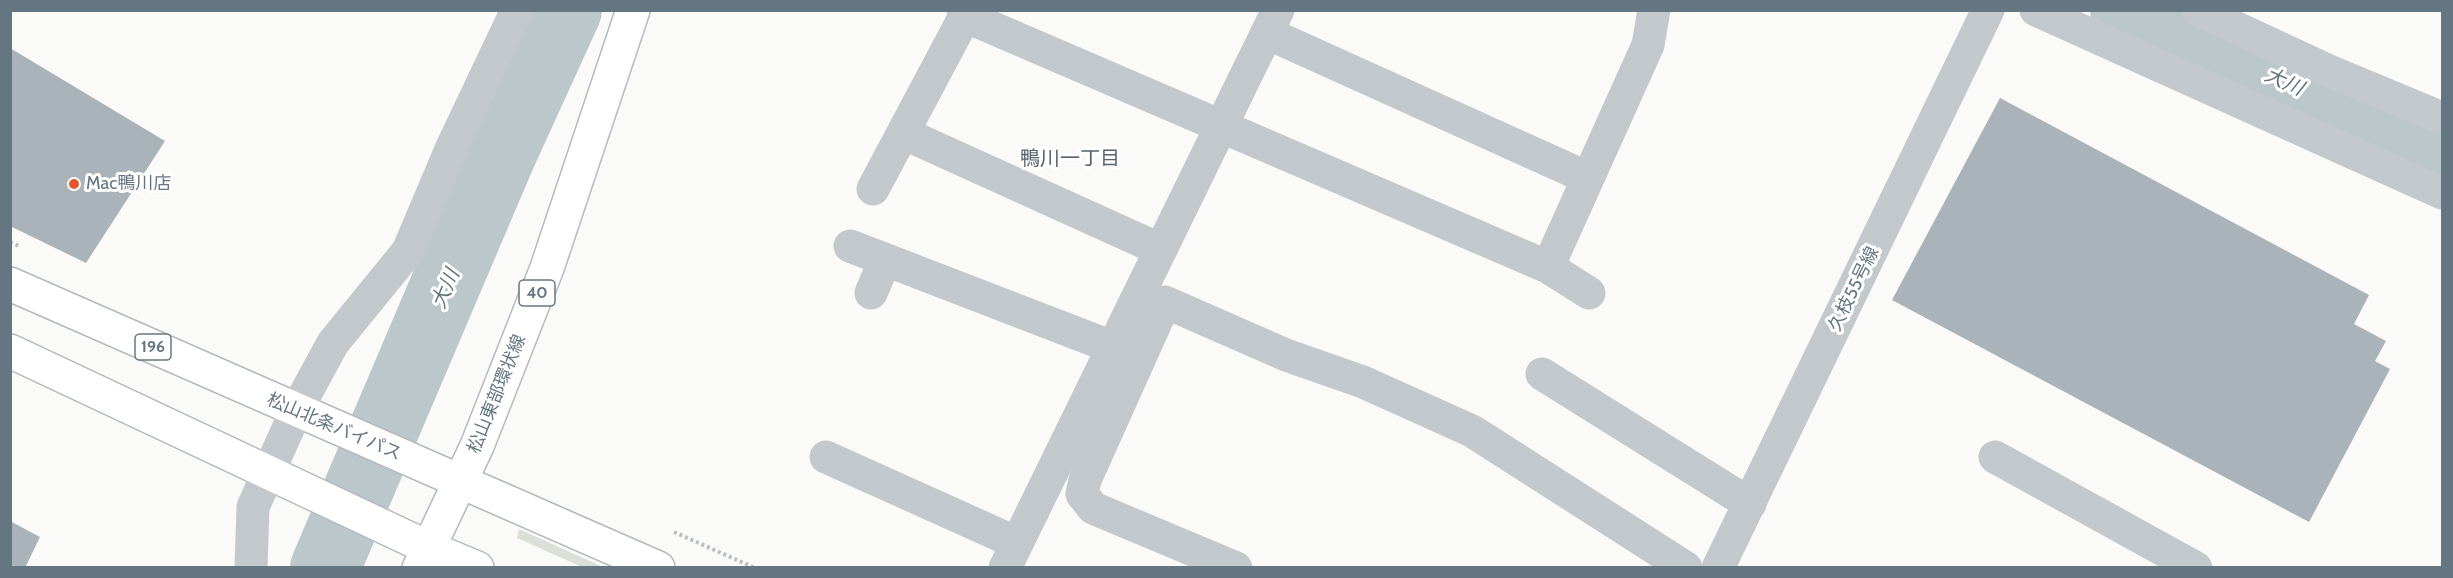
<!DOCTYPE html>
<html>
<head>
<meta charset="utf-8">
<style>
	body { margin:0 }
	#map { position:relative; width:2453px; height:578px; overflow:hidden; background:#fafaf8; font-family:Cabin,sans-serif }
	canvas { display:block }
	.frame { position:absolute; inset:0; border:12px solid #657683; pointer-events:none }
</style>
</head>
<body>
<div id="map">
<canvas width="2453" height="578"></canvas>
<div class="frame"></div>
</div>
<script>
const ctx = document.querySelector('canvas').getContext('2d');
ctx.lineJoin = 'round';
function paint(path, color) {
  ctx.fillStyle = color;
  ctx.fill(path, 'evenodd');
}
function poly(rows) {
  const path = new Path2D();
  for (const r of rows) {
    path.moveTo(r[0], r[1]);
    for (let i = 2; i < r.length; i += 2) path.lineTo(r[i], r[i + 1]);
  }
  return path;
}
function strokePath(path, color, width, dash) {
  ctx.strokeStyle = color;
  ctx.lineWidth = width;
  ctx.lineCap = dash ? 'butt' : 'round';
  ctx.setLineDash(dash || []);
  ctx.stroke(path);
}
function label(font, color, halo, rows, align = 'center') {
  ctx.font = font + ' Cabin,"Noto Sans JP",sans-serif';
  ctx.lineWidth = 6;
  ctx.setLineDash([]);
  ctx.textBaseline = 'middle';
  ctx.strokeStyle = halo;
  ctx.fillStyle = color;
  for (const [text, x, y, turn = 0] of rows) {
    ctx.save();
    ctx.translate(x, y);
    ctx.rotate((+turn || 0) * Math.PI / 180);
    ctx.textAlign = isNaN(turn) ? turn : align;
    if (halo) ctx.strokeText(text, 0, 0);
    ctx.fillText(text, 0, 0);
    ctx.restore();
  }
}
const green = poly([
	[519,529,603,567,582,567,517,538]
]);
const river = poly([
	[2125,10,2442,153],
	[325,568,500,157,567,10]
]);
const building = poly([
	[10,48,165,141,86,263,10,226],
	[2000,98,2369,295,2354,324,2386,341,2375,361,2390,369,2309,522,1892,300],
	[10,521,40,537,25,568,10,568]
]);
const path = poly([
	[10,242,21,247],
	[674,532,755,568]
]);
const minor = poly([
	[2036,10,2442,193],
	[2198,10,2329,71,2442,118],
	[965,16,1548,267,1589,293],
	[1267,33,1588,178],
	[903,133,1159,249],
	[873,189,965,16,963,10],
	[850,246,1112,347],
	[1548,267,1648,45,1654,10],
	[871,293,885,260],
	[1542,374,1750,504],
	[826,457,1017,543],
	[1995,457,2196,568],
	[251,568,253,507,296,411,333,343,408,251,452,147,517,10],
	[1005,568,1278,10],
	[1236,568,1093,508,1082,494,1085,480,1165,302,1286,355,1363,382,1472,431,1686,568],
	[1718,568,1988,10]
]);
const major = poly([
	[419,568,477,446,547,268,633,10]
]);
const highway = poly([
	[10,284,658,568],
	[10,351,429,548,477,568]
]);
const markers = [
	[74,184,6,"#e4572e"]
];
const shields = [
	[537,293,36],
	[153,347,36]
];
const shieldNames = [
	["40",537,293],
	["196",153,347]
];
const poiNames = [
	["Mac鴨川店",86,184]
];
const streetNames = [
	["久枝55号線",1854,289,-64],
	["松山東部環状線",497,394,-68],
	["松山北条バイパス",334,427,23]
];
const waterNames = [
	["大川",2284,82,24],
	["大川",446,289,-67]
];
const neighbourhoodNames = [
	["鴨川一丁目",1070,159]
];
paint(green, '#dadfd7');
strokePath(river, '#bbc7cb', 70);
paint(building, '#aab3b9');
strokePath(major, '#b5babe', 36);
strokePath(highway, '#b4b9bd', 36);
strokePath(path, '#bbbfc2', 4, [3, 3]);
strokePath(minor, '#c3c8cc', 33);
strokePath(major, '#fff', 33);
strokePath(highway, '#fff', 33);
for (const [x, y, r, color] of markers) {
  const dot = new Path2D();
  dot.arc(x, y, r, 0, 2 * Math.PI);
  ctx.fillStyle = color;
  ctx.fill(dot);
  strokePath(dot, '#fff', 2);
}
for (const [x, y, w] of shields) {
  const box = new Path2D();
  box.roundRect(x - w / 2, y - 13, w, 26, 4.5);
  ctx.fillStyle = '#fff';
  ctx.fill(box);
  strokePath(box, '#657683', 1.5);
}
label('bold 16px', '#657683', null, shieldNames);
label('18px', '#657683', '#fff', poiNames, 'left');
label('18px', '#657683', '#fff', streetNames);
label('italic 20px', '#60757c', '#fff', waterNames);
label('20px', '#57646e', '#fff', neighbourhoodNames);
</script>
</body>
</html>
